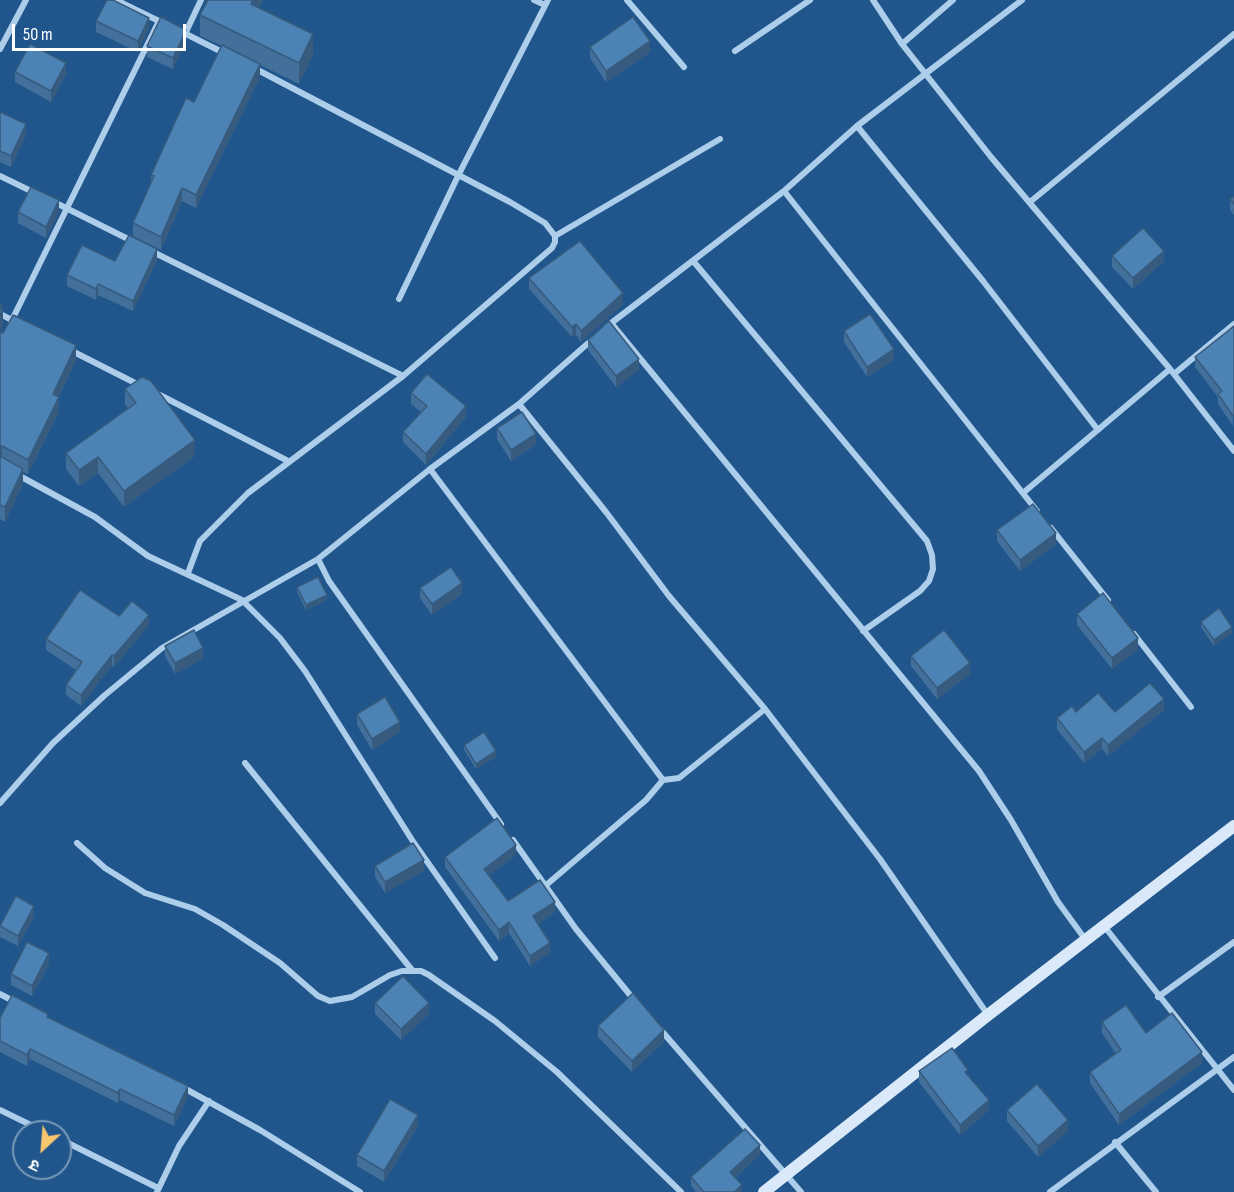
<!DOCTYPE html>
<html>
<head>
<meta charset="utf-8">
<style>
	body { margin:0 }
	#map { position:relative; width:1234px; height:1192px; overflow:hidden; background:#20568b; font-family:"Sofia Sans Condensed","Noto Sans Devanagari",sans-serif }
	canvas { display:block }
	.north { position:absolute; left:12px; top:1120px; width:60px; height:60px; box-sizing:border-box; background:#20568b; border:2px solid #799ab9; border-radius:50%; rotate:206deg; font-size:16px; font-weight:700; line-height:24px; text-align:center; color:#fff }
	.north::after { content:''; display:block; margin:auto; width:21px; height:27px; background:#f8c66e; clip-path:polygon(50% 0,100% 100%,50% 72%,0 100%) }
	.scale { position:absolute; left:12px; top:24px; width:174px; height:27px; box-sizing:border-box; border:3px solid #fff; border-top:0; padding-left:8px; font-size:18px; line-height:21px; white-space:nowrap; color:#fff; -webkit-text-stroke:4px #20568b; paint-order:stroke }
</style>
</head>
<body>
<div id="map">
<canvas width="1234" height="1192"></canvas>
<div class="north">उ</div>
<div class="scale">50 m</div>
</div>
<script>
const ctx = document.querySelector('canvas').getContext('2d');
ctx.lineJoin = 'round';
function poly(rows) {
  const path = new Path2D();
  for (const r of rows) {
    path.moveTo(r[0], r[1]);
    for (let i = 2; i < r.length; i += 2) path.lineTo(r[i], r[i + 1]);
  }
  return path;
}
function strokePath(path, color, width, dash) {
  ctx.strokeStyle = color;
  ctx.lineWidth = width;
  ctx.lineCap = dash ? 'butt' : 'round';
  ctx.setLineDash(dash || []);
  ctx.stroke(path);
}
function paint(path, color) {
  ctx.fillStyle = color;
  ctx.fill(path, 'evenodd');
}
const street = poly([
	[116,0,165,24],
	[534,0,545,5],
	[627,0,684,67],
	[873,0,902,44,991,157,1170,369,1234,451],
	[180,31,224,53],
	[185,34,201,0],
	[902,44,953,0],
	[0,49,26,0],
	[735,51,810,0],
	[857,126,983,281,1098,430],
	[0,176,35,193],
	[784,191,1037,511],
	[52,201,134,242],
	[1030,202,1234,34],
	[555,236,720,139],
	[151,251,403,376],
	[694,262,927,541,932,555,933,569,929,581,920,591,863,631],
	[399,299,459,174,548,0],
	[0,314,16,322],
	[11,322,159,21],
	[611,323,979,771,1011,820,1058,902,1085,939],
	[606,327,784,191,857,126,1022,0],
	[70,350,141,386],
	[1174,374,1234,324],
	[156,393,288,461],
	[519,404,606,512,669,596,765,709,880,859,988,1015],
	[430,469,663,780,679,778,765,709],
	[16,474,95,517,148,556,242,600,280,638,305,671,414,843,495,958],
	[1023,493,1170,369],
	[1051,528,1108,600],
	[318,559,329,581,501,824],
	[188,573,200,541,248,493,403,376,552,248,555,242,555,236,545,223,510,202,252,67],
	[1134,634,1191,707],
	[245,763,412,970],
	[0,803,53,743,105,695,162,648,318,559,430,469,519,404,594,338],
	[513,840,576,929,635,1001],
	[77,843,105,868,145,893,195,909,223,925,280,963,318,996,330,1001,352,997,390,975,402,971,421,971,429,975,495,1021,557,1072,681,1192],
	[545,886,646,800,663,780],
	[1104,926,1234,1090],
	[0,994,15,1002],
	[1158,997,1234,942],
	[660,1029,801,1192],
	[182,1087,260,1130,360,1192],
	[0,1110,45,1132],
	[60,1139,158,1188],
	[1115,1142,1156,1192],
	[157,1192,179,1146,209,1101],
	[1050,1192,1234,1057]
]);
const secondary = poly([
	[764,1192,988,1015,1234,826]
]);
const wall = poly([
	[263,0,259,8,313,55,299,84,260,65,260,77,196,208,182,201,161,250,133,236,133,223,151,182,151,175,194,102,222,46,200,36,200,15],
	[96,21,149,28,138,52,96,32],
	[186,40,173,69,147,57,147,46],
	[590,47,650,52,606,82,590,58],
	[15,72,66,74,51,102,15,82],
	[0,112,26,135,11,167,0,162],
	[1234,197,1234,215,1230,210,1230,199],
	[59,211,46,238,18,223,18,212],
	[1112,256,1164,261,1133,289,1112,267],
	[157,260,133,311,98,295,96,300,67,286,67,275,115,261],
	[529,278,623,304,581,342,576,335,572,337,529,289],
	[1234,326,1233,426,1218,404,1218,397,1195,367,1195,357],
	[844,331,894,360,867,377,844,342],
	[0,332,76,360,59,396,59,411,28,474,23,472,23,484,5,522,0,519],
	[588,340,639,370,616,387,588,350],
	[125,389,195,456,124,507,98,473,79,486,66,469,66,453,128,408,125,405],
	[411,393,466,417,426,465,403,442,403,432,421,412,411,404],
	[497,428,536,445,511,461,497,439],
	[997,530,1056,544,1020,571,997,541],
	[297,587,327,600,306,610,297,592],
	[420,588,462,594,432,615,420,598],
	[1077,614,1138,649,1112,669,1077,625],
	[119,616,149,625,114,667,112,665,81,706,66,695,66,685,76,670,46,650,46,639],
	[1201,622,1232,633,1214,646,1201,627],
	[165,646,203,659,175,674,165,656],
	[911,656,970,674,937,699,911,666],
	[1164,710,1108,756,1102,749,1084,763,1057,729,1057,718,1076,712,1115,712],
	[357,714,400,732,372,750,357,725],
	[464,745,496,757,476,769,464,750],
	[516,855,489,875,508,901,555,912,538,924,550,953,530,966,509,933,499,941,445,867,445,857],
	[375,866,424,871,385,893,375,877],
	[34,917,18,946,0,937,0,925],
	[49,964,32,996,11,985,11,974],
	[375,1003,429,1014,401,1040,375,1014],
	[48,1017,188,1096,174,1126,120,1100,118,1103,30,1059,27,1066,0,1052,0,1018],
	[1102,1022,1146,1033,1202,1063,1119,1125,1090,1083,1090,1072,1116,1054,1102,1033],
	[598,1026,664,1041,632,1072,598,1037],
	[919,1071,968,1074,989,1110,960,1135,919,1082],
	[1007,1110,1068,1131,1038,1157,1007,1121],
	[418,1126,384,1182,357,1166,357,1155],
	[760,1154,735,1178,742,1192,696,1192,691,1186,691,1177]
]);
const shadedWall = poly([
	[253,0,263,0,251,25,251,4],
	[149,18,149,28,138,52,138,41],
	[186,30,186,40,173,69,173,58],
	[313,34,313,55,299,84,299,63],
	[650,41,650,52,606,82,606,71],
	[66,63,66,74,51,102,51,91],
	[260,64,260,77,196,208,196,195],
	[26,124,26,135,11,167,11,156],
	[182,188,182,201,161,250,161,237],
	[59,200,59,211,46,238,46,227],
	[157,249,157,260,133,311,133,301],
	[1164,251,1164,261,1133,289,1133,278],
	[98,284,98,295,96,300,96,289],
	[623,293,623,304,581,342,581,331],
	[2,306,2,313,3,310,3,325,0,331,0,309],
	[576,324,576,335,572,337,572,327],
	[76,345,76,360,53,408,53,394],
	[894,349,894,360,867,377,867,367],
	[639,359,639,370,616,387,616,376],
	[59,397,59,411,28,474,28,460],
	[466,406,466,417,426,465,426,454],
	[536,434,536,445,511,461,511,450],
	[195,440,195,456,124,507,124,491],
	[2,446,2,460,0,461,0,447],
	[98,457,98,473,79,486,79,470],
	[23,469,23,484,5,522,5,507],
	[1056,533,1056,544,1020,571,1020,560],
	[462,583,462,594,432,615,432,604],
	[327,595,327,600,306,610,306,605],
	[149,615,149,625,114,667,114,656],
	[1232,627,1232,633,1214,646,1214,640],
	[1138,638,1138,649,1112,669,1112,658],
	[203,648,203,659,175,674,175,663],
	[112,655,112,665,81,706,81,695],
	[970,663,970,674,937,699,937,688],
	[1164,699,1164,710,1108,756,1108,745],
	[400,722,400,732,372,750,372,739],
	[1102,738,1102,749,1084,763,1084,752],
	[496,751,496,757,476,769,476,764],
	[516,845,516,855,484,879,484,869],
	[424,860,424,871,385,893,385,882],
	[555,902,555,912,533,927,533,916],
	[34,906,34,917,18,946,18,936],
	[509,922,509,933,499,941,499,930],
	[550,943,550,953,530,966,530,956],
	[49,953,49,964,32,996,32,986],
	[429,1003,429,1014,401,1040,401,1029],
	[664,1030,664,1041,632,1072,632,1061],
	[30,1049,30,1059,27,1066,27,1055],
	[1202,1052,1202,1063,1119,1125,1119,1114],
	[188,1086,188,1096,174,1126,174,1115],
	[120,1089,120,1100,118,1103,118,1093],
	[989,1100,989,1110,960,1135,960,1125],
	[418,1115,418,1126,384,1182,384,1171],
	[1068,1120,1068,1131,1038,1157,1038,1146],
	[760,1145,760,1154,730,1182,730,1172],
	[742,1185,742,1192,734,1192]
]);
const building = poly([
	[107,0,113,0,149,18,138,41,96,21,107,0],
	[208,0,253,0,251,4,313,34,299,63,200,15,208,0],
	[161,17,186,30,173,58,147,46,161,17],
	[633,17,650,41,606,71,590,47,633,17],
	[30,44,66,63,51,91,15,72,30,44],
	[222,45,260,64,196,195,182,188,161,237,133,223,154,176,151,175,186,98,194,102,222,45],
	[0,112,26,124,11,156,0,151,0,112],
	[31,187,59,200,46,227,18,212,31,187],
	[1234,197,1234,204,1230,199,1234,197],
	[1143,228,1164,251,1133,278,1112,256,1143,228],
	[129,235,157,249,133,301,98,284,96,289,67,275,82,245,115,261,129,235],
	[580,241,623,293,581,331,576,324,572,327,529,278,580,241],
	[0,305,2,306,0,309,3,310,0,317,0,305],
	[870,314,894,349,867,367,844,331,870,314],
	[13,315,76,345,53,394,59,397,28,460,2,446,0,447,0,332,3,333,13,315],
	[609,321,639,359,616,376,588,340,609,321],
	[1234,326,1234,415,1233,416,1218,394,1222,391,1195,357,1234,326],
	[427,374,466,406,426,454,403,432,427,406,411,393,427,374],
	[142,377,151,381,195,440,124,491,98,457,79,470,66,453,136,403,125,389,142,377],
	[522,412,536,434,511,450,497,428,522,412],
	[0,456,23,469,5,507,0,505,0,456],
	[1033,504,1056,533,1020,560,997,530,1033,504],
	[451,567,462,583,432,604,420,588,451,567],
	[318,577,327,595,306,605,297,587,318,577],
	[80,590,119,616,132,601,149,615,114,656,112,655,81,695,66,685,82,662,46,639,80,590],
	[1103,593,1138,638,1112,658,1077,614,1103,593],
	[1219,608,1232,627,1214,640,1201,622,1219,608],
	[194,630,203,648,175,663,165,646,194,630],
	[944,630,970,663,937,688,911,656,944,630],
	[1150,683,1164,699,1108,745,1102,738,1084,752,1057,718,1072,706,1076,712,1098,693,1115,712,1150,683],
	[385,697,400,722,372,739,357,714,385,697],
	[484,732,496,751,476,764,464,745,484,732],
	[497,818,516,845,484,869,508,901,540,880,555,902,533,916,550,943,530,956,509,922,499,930,445,857,497,818],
	[413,843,424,860,385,882,375,866,413,843],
	[16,896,34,906,18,936,0,926,16,896],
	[27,942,49,953,32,986,11,974,27,942],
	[403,976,429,1003,401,1029,375,1003,403,976],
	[633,993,664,1030,632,1061,598,1026,633,993],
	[12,995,48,1014,47,1017,188,1086,174,1115,120,1089,118,1093,30,1049,27,1055,0,1041,0,1018,12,995],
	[1126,1005,1146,1033,1172,1013,1202,1052,1119,1114,1090,1072,1121,1050,1102,1022,1126,1005],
	[952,1048,968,1070,965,1072,989,1100,960,1125,919,1071,952,1048],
	[1037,1084,1068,1120,1038,1146,1007,1110,1037,1084],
	[390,1099,418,1115,384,1171,357,1155,390,1099],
	[745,1129,760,1145,730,1172,742,1185,734,1192,704,1192,691,1177,745,1129]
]);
strokePath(street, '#adceeb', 6);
strokePath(secondary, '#d9e9f9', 12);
paint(wall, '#42709b');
paint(shadedWall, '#365b7e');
paint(building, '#4d82b4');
strokePath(building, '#365b7e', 1.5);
</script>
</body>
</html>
